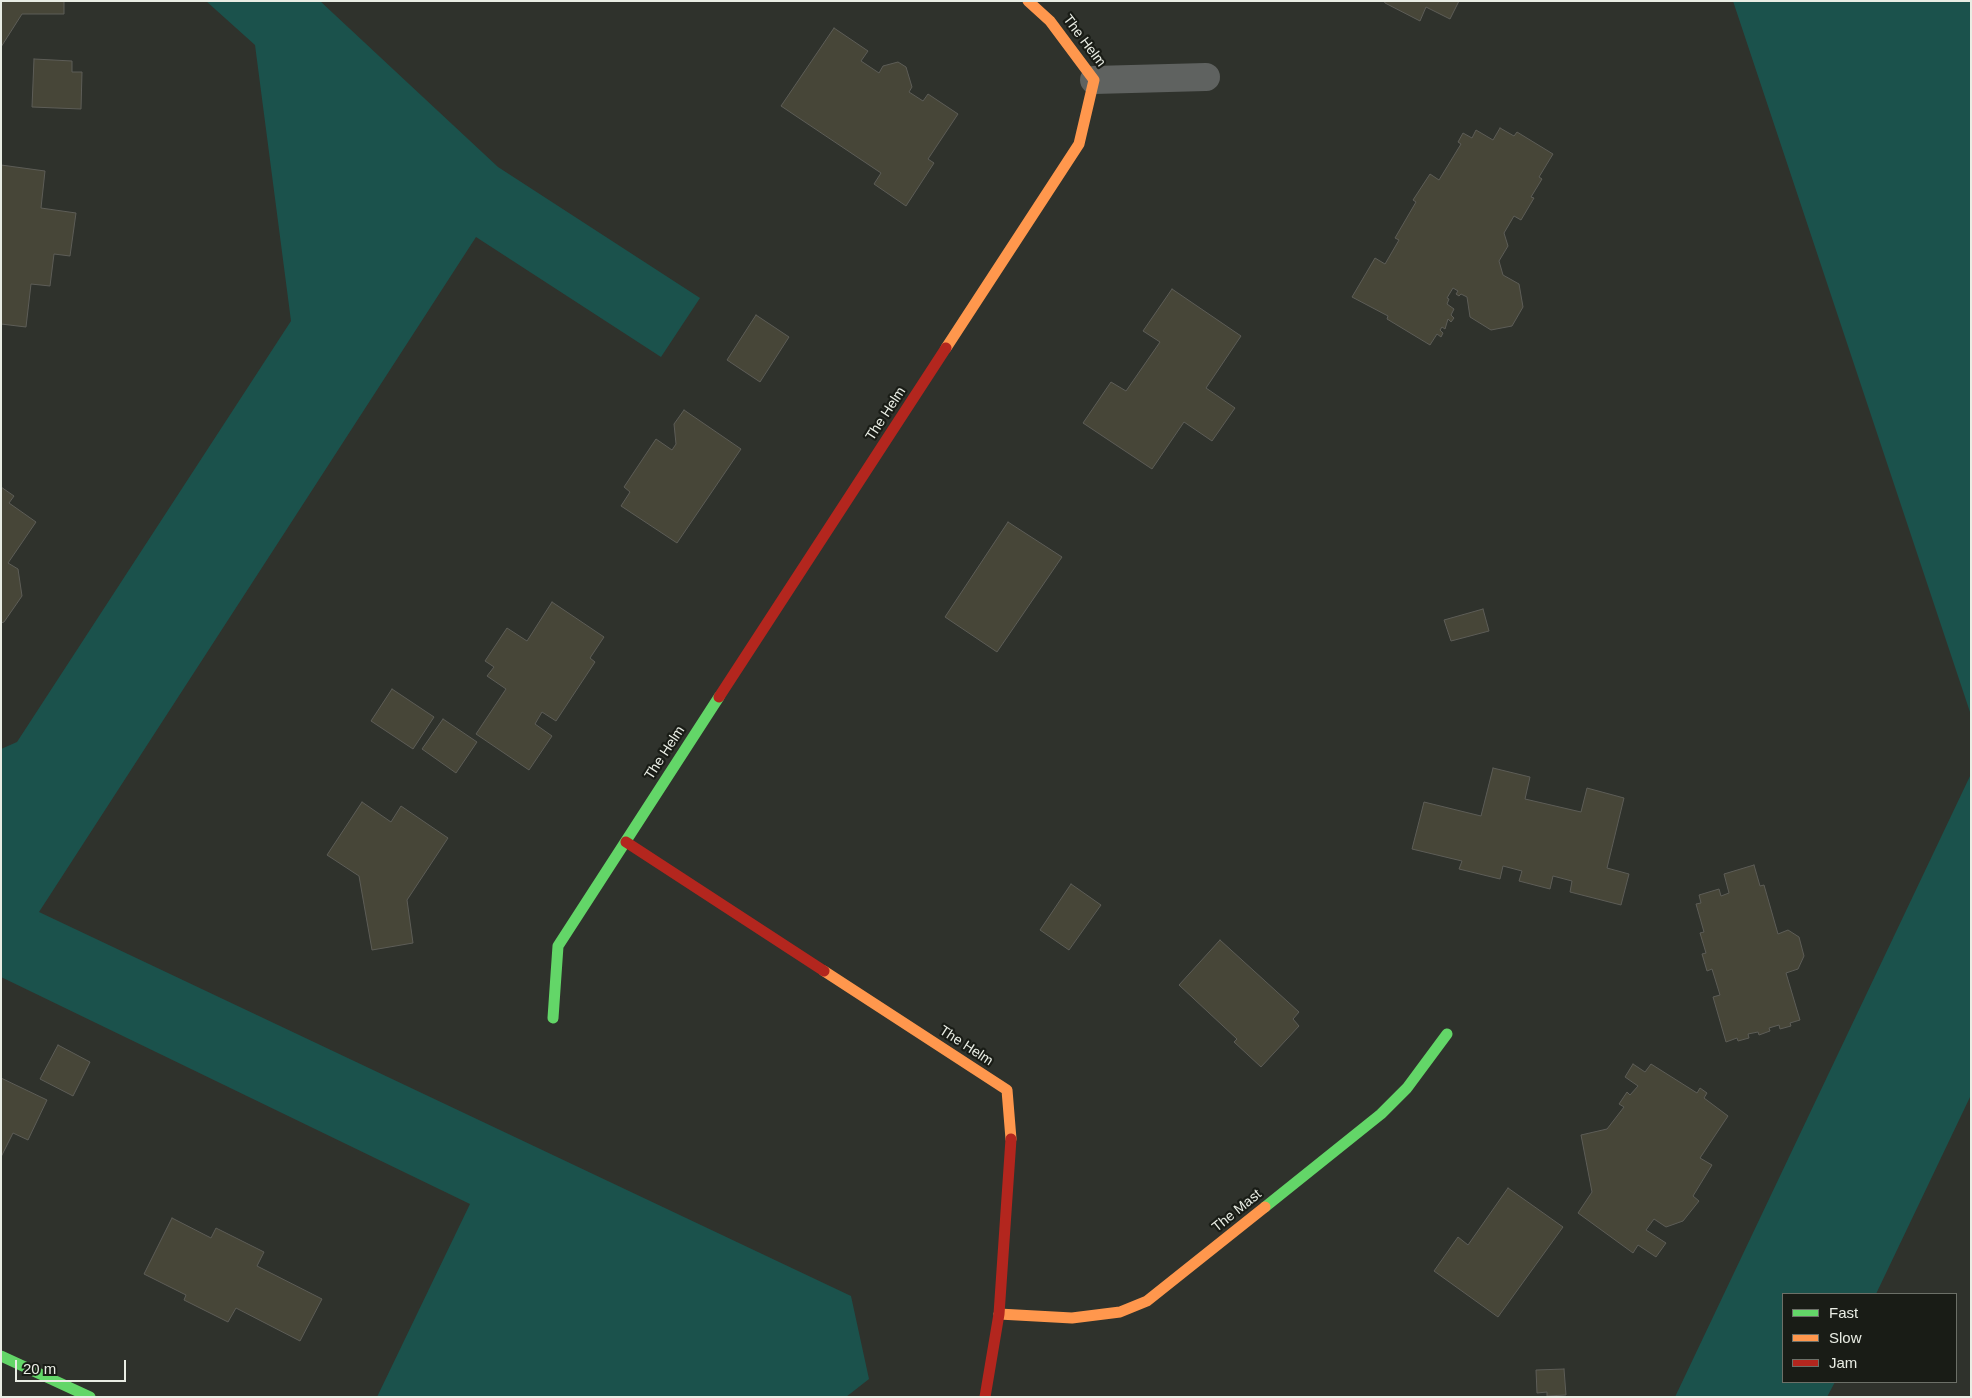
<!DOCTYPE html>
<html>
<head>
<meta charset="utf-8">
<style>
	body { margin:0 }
	#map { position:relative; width:1972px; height:1398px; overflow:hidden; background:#2f322c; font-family:Helvetica,sans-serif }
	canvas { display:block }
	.frame { position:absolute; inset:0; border:2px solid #e9ede4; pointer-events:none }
	.legend { position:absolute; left:1782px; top:1293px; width:175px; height:90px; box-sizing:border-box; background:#191c16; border:1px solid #6c7068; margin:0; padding:6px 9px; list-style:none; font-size:15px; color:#e9ede4 }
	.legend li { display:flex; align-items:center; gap:10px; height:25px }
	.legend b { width:25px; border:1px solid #6c7068 }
	.scale { position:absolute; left:15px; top:1360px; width:111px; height:22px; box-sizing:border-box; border:2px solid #e9ede4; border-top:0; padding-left:6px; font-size:15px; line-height:18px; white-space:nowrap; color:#e9ede4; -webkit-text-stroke:4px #191c16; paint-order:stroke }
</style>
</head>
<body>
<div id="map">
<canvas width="1972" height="1398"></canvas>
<div class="frame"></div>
<ul class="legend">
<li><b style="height:6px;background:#63d668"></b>Fast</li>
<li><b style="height:6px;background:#ff974d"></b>Slow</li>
<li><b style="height:6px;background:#b3261e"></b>Jam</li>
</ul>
<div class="scale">20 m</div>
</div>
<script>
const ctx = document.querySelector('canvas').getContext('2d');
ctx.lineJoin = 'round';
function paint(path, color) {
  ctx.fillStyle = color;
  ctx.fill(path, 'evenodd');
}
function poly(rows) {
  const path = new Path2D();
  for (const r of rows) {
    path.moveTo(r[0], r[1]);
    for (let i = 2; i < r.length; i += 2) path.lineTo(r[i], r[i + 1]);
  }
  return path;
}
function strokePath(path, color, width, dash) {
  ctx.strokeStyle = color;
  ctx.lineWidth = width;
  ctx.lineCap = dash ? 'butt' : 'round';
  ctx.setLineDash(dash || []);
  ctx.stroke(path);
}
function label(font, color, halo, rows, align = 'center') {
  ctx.font = font + ' Helvetica,sans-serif';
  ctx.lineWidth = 4.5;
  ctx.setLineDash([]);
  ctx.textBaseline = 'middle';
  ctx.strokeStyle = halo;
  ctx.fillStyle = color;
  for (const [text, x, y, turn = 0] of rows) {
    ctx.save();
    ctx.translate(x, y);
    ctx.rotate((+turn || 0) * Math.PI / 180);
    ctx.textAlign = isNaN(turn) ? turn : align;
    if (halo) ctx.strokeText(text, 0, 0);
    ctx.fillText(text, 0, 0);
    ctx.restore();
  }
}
const water = poly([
	[206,1,320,1,498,167,700,298,661,357,476,237,39,912,851,1296,869,1379,846,1397,377,1397,470,1204,1,977,1,749,17,742,291,321,255,45],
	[1733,1,1971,1,1971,715],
	[1971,774,1971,1095,1876,1294,1783,1294,1783,1382,1835,1382,1827,1397,1675,1397]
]);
const building = poly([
	[1,1,64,1,64,14,22,14,1,47,1,1],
	[1384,1,1459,1,1450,19,1426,7,1420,21,1385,3,1384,1],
	[834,28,868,51,861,61,879,73,883,66,898,62,906,67,912,87,909,92,923,101,928,94,958,114,928,159,934,163,906,206,874,184,881,173,781,106,834,28],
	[34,59,72,61,72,72,82,72,81,109,32,107,34,59],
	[1500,128,1514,136,1517,132,1553,154,1539,177,1542,179,1531,197,1534,198,1521,220,1514,216,1504,233,1508,246,1499,261,1503,275,1519,284,1523,307,1512,326,1491,330,1470,317,1467,297,1461,294,1459,296,1456,294,1458,291,1453,288,1447,298,1449,299,1447,304,1454,309,1451,315,1454,318,1451,322,1448,319,1445,329,1442,327,1440,330,1443,333,1441,337,1437,334,1430,345,1387,319,1388,316,1352,297,1375,258,1385,264,1399,240,1395,238,1416,202,1413,200,1430,174,1439,180,1461,144,1458,142,1463,133,1472,138,1476,130,1493,140,1500,128],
	[1,165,45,171,41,208,76,213,70,256,54,254,50,286,31,284,26,327,1,324,1,165],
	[1172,289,1241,336,1206,388,1235,408,1212,441,1184,422,1152,469,1083,423,1111,382,1126,391,1160,342,1143,331,1172,289],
	[756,315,789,337,760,382,727,360,756,315],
	[684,410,741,449,677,543,621,506,630,492,624,487,656,439,672,450,676,444,674,424,684,410],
	[1,487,14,496,9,503,36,522,8,563,18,569,22,596,4,622,1,623,1,487],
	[1008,522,1062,557,997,652,945,617,1008,522],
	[552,602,604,637,590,658,595,662,556,721,542,712,535,724,552,736,529,770,476,734,506,689,487,676,494,667,485,661,507,628,527,641,552,602],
	[1483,609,1489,631,1451,641,1444,620,1483,609],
	[392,689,434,717,413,749,371,721,392,689],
	[443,719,477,742,456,773,422,749,443,719],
	[1493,768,1530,777,1525,799,1581,812,1587,788,1624,798,1607,868,1629,874,1621,905,1570,892,1572,881,1553,876,1550,889,1519,881,1522,871,1503,866,1500,879,1459,869,1462,861,1412,849,1424,802,1481,816,1493,768],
	[362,802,391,822,401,806,448,838,407,900,413,943,372,950,359,876,327,855,362,802],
	[1754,865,1760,886,1764,885,1778,934,1788,930,1799,937,1804,956,1798,969,1786,973,1800,1020,1790,1023,1791,1026,1780,1029,1779,1025,1769,1028,1770,1031,1759,1035,1758,1032,1748,1034,1749,1038,1738,1041,1737,1038,1726,1042,1713,997,1720,995,1712,969,1707,971,1702,954,1706,953,1700,933,1704,932,1696,904,1701,903,1699,895,1719,889,1721,896,1729,893,1724,874,1754,865],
	[1071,884,1101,905,1069,950,1040,930,1071,884],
	[1220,940,1299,1012,1293,1019,1299,1026,1261,1067,1234,1042,1237,1039,1179,985,1220,940],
	[58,1045,90,1062,73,1096,40,1079,58,1045],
	[1633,1064,1645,1072,1651,1064,1697,1093,1700,1088,1707,1093,1704,1098,1728,1116,1700,1158,1712,1165,1693,1196,1699,1201,1683,1221,1666,1227,1654,1219,1646,1230,1666,1243,1656,1257,1638,1245,1633,1253,1578,1213,1592,1192,1581,1135,1607,1129,1624,1107,1619,1104,1627,1092,1630,1095,1638,1086,1625,1077,1633,1064],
	[1,1078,47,1100,28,1140,13,1133,1,1157,1,1078],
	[1508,1188,1563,1227,1498,1317,1434,1271,1458,1237,1468,1245,1508,1188],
	[172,1218,211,1238,216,1228,264,1252,257,1266,322,1299,300,1341,236,1308,228,1322,184,1300,186,1295,144,1274,172,1218],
	[1564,1369,1566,1395,1547,1396,1547,1392,1537,1393,1536,1370,1564,1369]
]);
const street = poly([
	[1094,80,1206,77]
]);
const fast = poly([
	[553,1018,558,946,719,697],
	[1265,1207,1381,1114,1407,1088,1447,1034],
	[1,1356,90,1397]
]);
const slow = poly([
	[946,348,1079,144,1094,80,1050,21,1028,1],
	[824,971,1007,1090,1011,1139],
	[999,1314,1072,1318,1120,1312,1147,1301,1265,1207]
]);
const jam = poly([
	[719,697,946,348],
	[626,842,824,971],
	[985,1397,999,1314,1011,1139]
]);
const streetNames = [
	["The Helm",1084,41,53],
	["The Helm",886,414,-57],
	["The Helm",665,753,-57],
	["The Helm",966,1046,33],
	["The Mast",1237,1211,-39]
];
paint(water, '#1b524c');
paint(building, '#474638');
strokePath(building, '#5d5d57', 1);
strokePath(street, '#5f6260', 28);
strokePath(fast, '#63d668', 11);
strokePath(slow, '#ff974d', 11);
strokePath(jam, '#b3261e', 11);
label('14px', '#e9ede4', '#191c16', streetNames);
</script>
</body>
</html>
